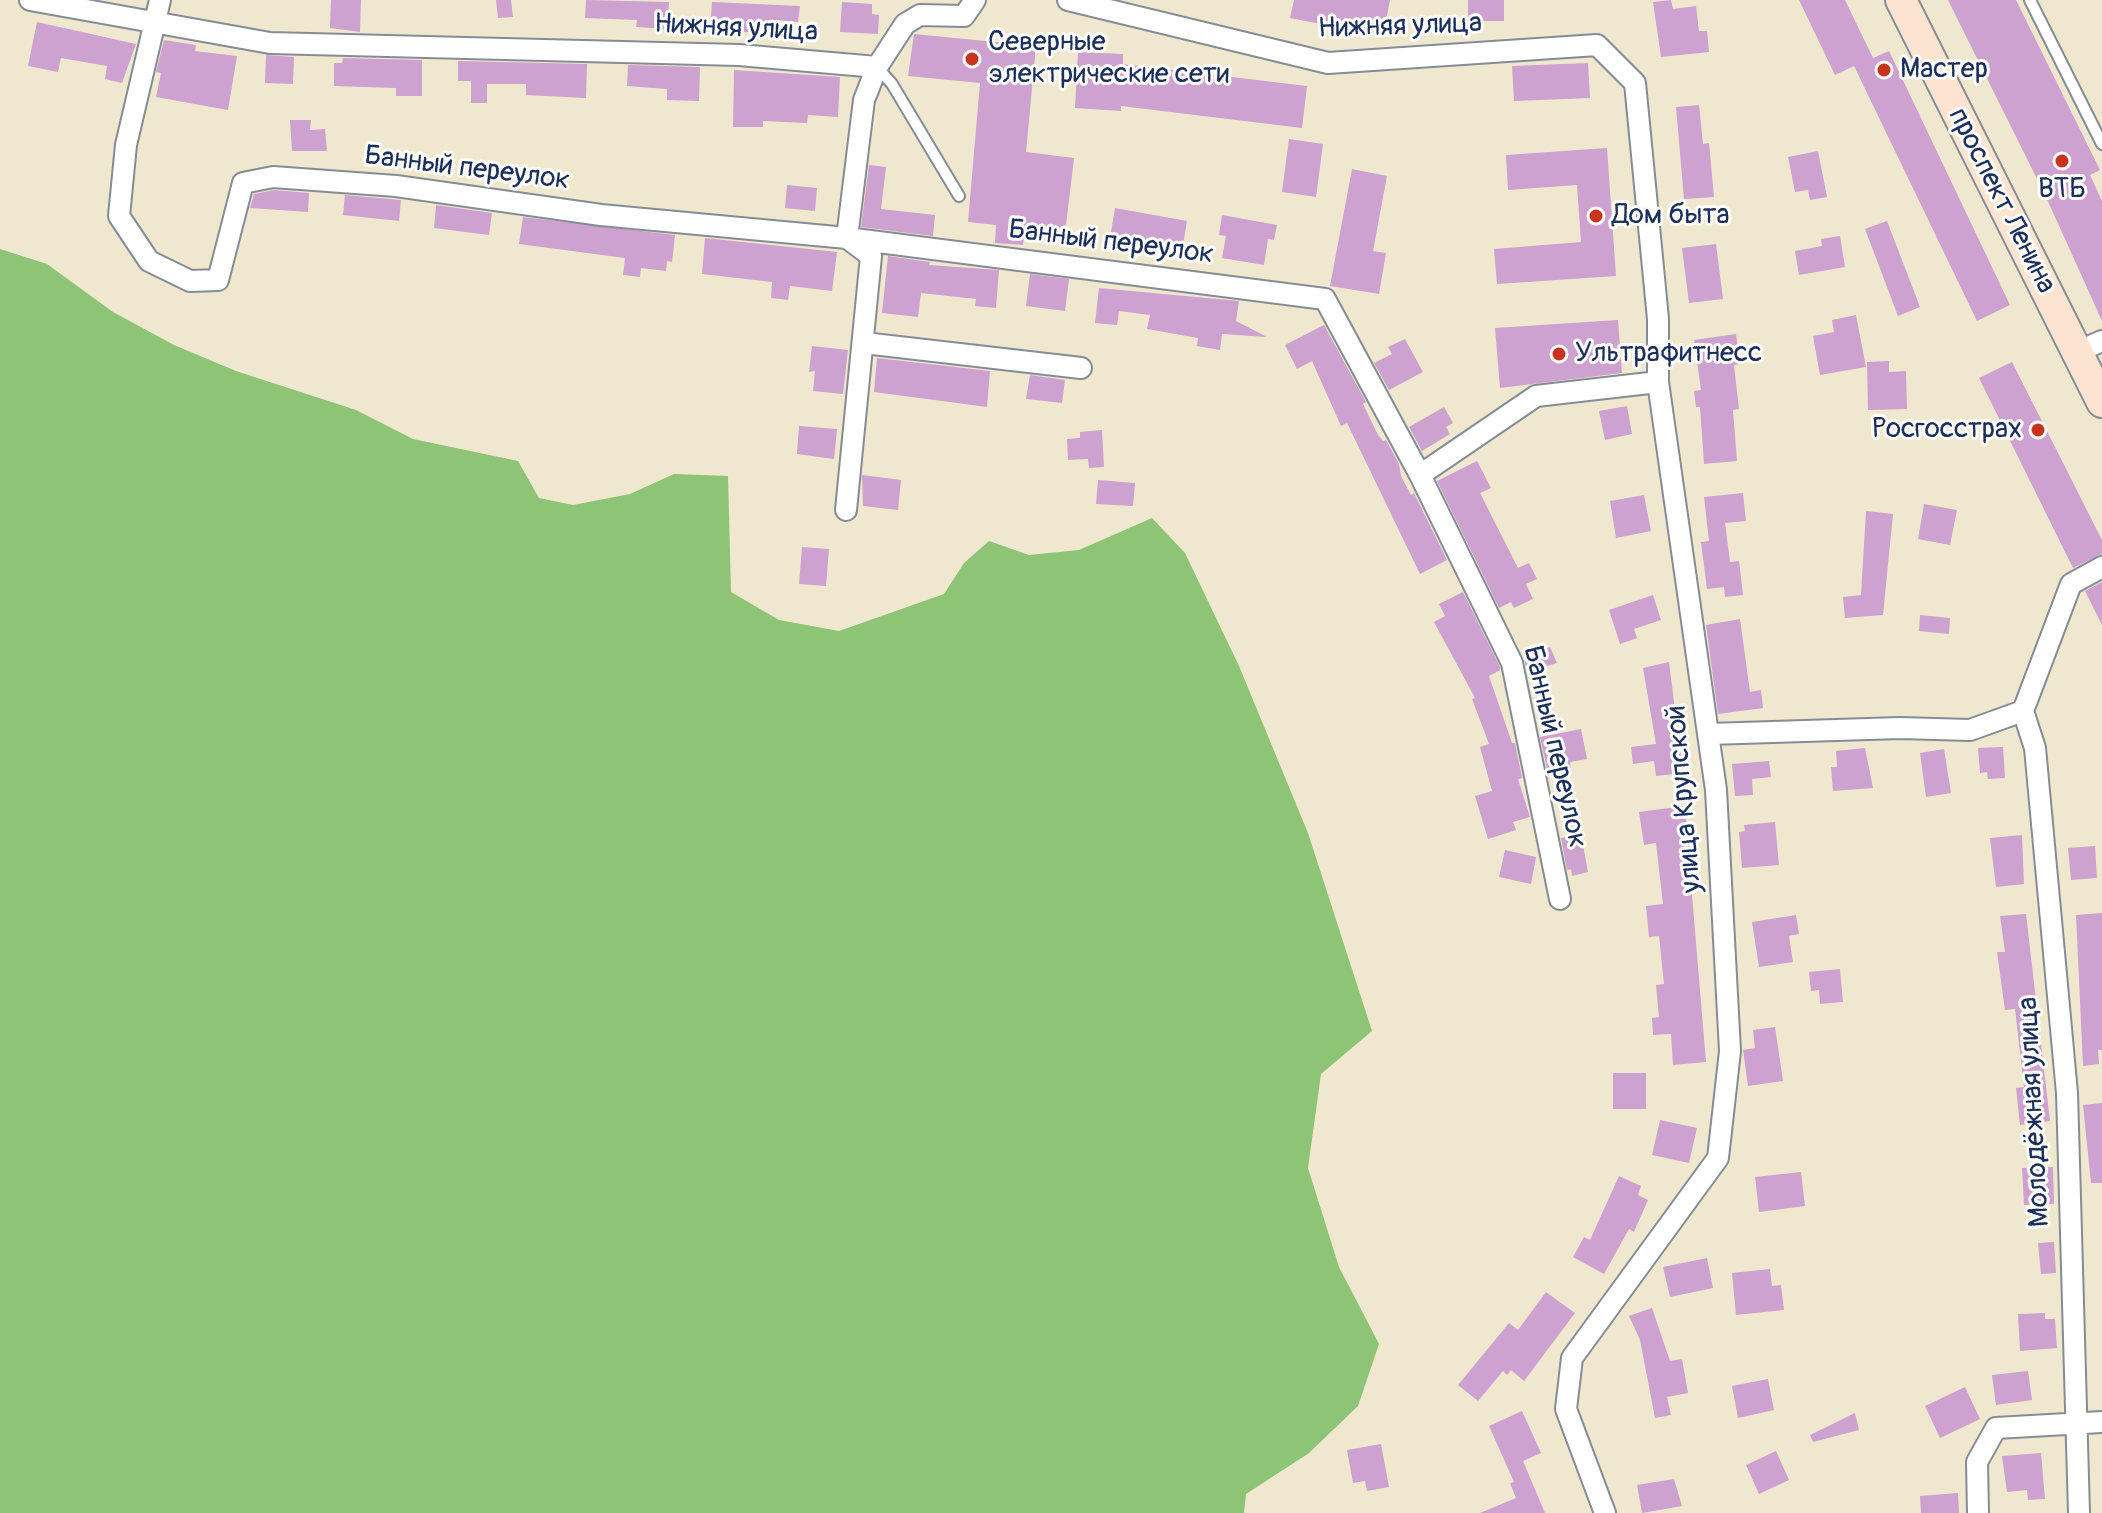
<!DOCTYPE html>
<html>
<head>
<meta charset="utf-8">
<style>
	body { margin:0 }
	canvas { display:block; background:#efe8ce }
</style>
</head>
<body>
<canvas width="2102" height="1513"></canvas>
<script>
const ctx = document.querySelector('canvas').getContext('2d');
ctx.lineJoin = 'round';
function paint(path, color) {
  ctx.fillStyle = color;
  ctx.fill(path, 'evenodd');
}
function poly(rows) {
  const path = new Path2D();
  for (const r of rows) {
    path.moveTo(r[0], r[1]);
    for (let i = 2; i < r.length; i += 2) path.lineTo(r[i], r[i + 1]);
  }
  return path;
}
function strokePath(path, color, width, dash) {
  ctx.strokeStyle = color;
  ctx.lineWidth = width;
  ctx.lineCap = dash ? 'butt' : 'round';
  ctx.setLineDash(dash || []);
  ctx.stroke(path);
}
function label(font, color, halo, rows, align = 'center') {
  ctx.font = font + ' Pangolin,sans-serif';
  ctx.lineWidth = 6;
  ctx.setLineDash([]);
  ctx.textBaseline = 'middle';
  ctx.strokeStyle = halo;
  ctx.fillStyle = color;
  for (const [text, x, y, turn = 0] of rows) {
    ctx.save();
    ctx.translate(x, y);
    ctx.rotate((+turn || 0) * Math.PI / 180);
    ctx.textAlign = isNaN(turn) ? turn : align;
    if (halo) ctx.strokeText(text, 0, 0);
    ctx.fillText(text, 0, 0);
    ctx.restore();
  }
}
const green = poly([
	[0,249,47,264,113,312,174,345,236,371,356,410,413,439,518,461,539,498,573,505,630,494,674,474,728,476,731,592,779,620,839,631,944,594,964,563,989,541,1029,555,1079,550,1152,518,1185,553,1239,666,1308,833,1372,1031,1321,1074,1308,1168,1339,1267,1379,1344,1358,1406,1309,1453,1246,1494,1244,1513,0,1513]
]);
const building = poly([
	[331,0,361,0,360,32,330,28],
	[496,0,511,0,513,17,498,18],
	[586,0,669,2,667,29,636,27,637,20,585,18],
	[1294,0,1390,0,1383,36,1290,18],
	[1468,0,1504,0,1504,21,1468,21],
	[1671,0,1673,9,1696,6,1699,31,1707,31,1709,52,1661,57,1653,2],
	[1799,0,1845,0,1873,58,1889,51,2010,305,1977,321,1854,66,1835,75],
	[1948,0,2016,0,2100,170,2090,175,2102,201,2102,321,2046,197],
	[712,2,800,6,798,22,776,20,776,33,710,31],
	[842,2,872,4,872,14,879,15,878,34,840,32],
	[37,22,136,44,122,83,105,79,107,66,61,58,58,72,28,66],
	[914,34,1036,46,1026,152,1074,158,1064,242,1024,237,1023,245,995,243,996,225,968,222,980,83,908,76],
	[164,40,196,45,195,51,237,56,228,110,156,97,161,73,156,72],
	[1078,52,1123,54,1123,64,1307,86,1302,128,1121,106,1121,111,1075,108],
	[266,55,294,57,293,84,265,83],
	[343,58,422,60,422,96,396,96,396,88,334,86,334,63,342,63],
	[458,61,587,64,586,98,526,95,526,84,487,84,487,103,471,103,471,81,458,81],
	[1588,63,1590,98,1514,101,1512,66],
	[628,65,700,67,699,101,667,100,667,89,627,86],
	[734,70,840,77,838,117,808,115,807,123,763,121,763,127,733,127],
	[1699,105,1703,144,1709,143,1714,197,1684,199,1676,107],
	[290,120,311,120,310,130,325,129,327,151,292,151],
	[1289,139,1323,144,1316,197,1282,192],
	[1607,148,1616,276,1497,284,1494,249,1581,242,1577,185,1508,190,1506,155],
	[1818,151,1827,197,1810,200,1808,190,1795,192,1788,157],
	[869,165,886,167,881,209,935,215,933,236,861,227],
	[1352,169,1387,176,1373,251,1386,253,1379,294,1330,286],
	[787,185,817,188,815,211,785,208],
	[274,190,309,193,308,212,250,208,254,194],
	[345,195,401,200,399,221,343,215],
	[436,205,492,213,489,235,434,228],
	[1115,208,1187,221,1181,257,1109,244],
	[1222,215,1277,225,1274,240,1268,239,1264,265,1222,258,1226,236,1219,235],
	[523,217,675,235,672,262,667,261,666,271,641,268,640,277,623,275,625,258,519,244],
	[1887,221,1920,307,1898,316,1865,229],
	[1840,236,1845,267,1799,275,1795,251,1822,246,1821,239],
	[705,238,837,252,832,291,790,286,788,300,771,298,772,282,702,274],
	[1716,244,1723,299,1689,303,1682,248],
	[888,256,930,262,929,265,999,270,996,308,975,306,976,299,921,293,918,317,882,313],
	[1030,274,1069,279,1065,311,1026,306],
	[1099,288,1239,301,1236,321,1267,337,1222,334,1220,350,1197,346,1198,338,1147,329,1150,315,1119,311,1117,325,1095,323],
	[1856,315,1866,367,1820,375,1813,336,1834,332,1832,320],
	[1618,320,1622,373,1500,388,1495,328],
	[1324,325,1366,402,1363,404,1378,435,1383,441,1386,440,1399,464,1401,476,1411,495,1414,493,1447,560,1420,574,1347,423,1341,426,1312,361,1297,369,1285,345],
	[1736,334,1740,364,1734,365,1739,409,1733,410,1737,461,1704,464,1700,407,1696,407,1694,391,1701,390,1694,340],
	[1405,339,1423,372,1389,390,1374,363,1392,354,1388,347],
	[812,346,848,350,843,394,813,391,815,371,809,372],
	[877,358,990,371,987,407,874,392],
	[1889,361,1889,372,1906,371,1907,409,1868,410,1867,362],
	[2012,362,2102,540,2102,554,2073,568,1979,378],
	[1030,375,1065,380,1062,403,1026,399],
	[1627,406,1632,434,1605,440,1599,411],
	[1444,407,1453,423,1446,427,1450,434,1422,451,1409,427],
	[799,426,837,429,834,459,797,454],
	[1102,430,1104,467,1089,468,1088,459,1068,460,1067,439,1080,438,1080,432],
	[1477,461,1491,488,1480,493,1518,568,1529,563,1537,579,1526,584,1533,599,1514,608,1511,602,1499,608,1437,481],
	[862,475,901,480,898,510,863,506],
	[1098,480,1135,483,1133,506,1096,504],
	[1743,493,1746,521,1725,523,1730,562,1739,561,1743,595,1725,597,1724,587,1707,589,1701,542,1709,541,1704,497],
	[1644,495,1651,531,1616,538,1610,501],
	[1924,504,1957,510,1950,545,1918,539],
	[1866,511,1893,514,1883,615,1845,618,1843,597,1861,595],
	[802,547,829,549,826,586,799,584],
	[2102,582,2102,625,2085,591],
	[1463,592,1500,667,1500,670,1489,676,1512,743,1515,743,1522,778,1518,779,1530,817,1513,822,1516,830,1488,839,1475,796,1492,791,1480,747,1489,744,1472,699,1475,698,1434,622,1445,616,1439,604],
	[1653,595,1661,620,1634,629,1637,638,1620,644,1609,610],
	[1920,615,1950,618,1949,634,1919,631],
	[1740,619,1750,692,1761,690,1763,708,1718,714,1706,625],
	[1550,647,1557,663,1527,672,1524,658],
	[1669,662,1683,773,1656,776,1654,761,1633,764,1631,747,1656,744,1643,668],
	[1581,729,1587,759,1570,762,1571,768,1548,773,1540,737],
	[2003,747,2005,778,1988,779,1987,772,1980,773,1978,748],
	[1865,748,1873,788,1833,791,1831,767,1837,767,1836,751],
	[1944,749,1951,793,1926,797,1920,753],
	[1769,761,1771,777,1752,779,1753,795,1735,796,1732,764],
	[1684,806,1696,883,1691,883,1706,1062,1673,1065,1671,1034,1653,1035,1652,1018,1659,1017,1656,985,1664,984,1659,936,1649,937,1646,906,1663,904,1656,843,1644,845,1639,812],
	[1775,822,1779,865,1742,868,1739,832,1745,831,1744,825],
	[1581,834,1588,872,1572,876,1571,869,1567,870,1561,838],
	[2022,835,2024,884,1996,887,1990,838],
	[2095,846,2097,878,2071,880,2068,848],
	[1505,850,1536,857,1531,884,1499,877],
	[2102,913,2102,1050,2098,1050,2099,1064,2083,1066,2076,915],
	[2026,914,2050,1121,2020,1125,2016,1088,2024,1087,2015,1009,2005,1010,1997,952,2005,952,2000,916],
	[1796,915,1799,934,1789,936,1793,962,1759,967,1752,922],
	[1840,969,1843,1002,1820,1004,1819,990,1811,991,1809,972],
	[1775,1027,1783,1081,1748,1086,1743,1050,1755,1048,1753,1030],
	[1613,1073,1646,1073,1646,1109,1613,1109],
	[2102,1103,2102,1183,2091,1183,2083,1105],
	[1660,1120,1697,1128,1689,1163,1652,1155],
	[2053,1167,2054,1204,2024,1205,2022,1168],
	[1801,1172,1805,1206,1759,1212,1755,1177],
	[1619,1176,1641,1186,1638,1195,1648,1200,1634,1232,1629,1229,1604,1274,1573,1257,1584,1237,1590,1240],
	[2054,1242,2056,1273,2041,1274,2038,1243],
	[1707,1258,1713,1288,1670,1297,1663,1267],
	[1770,1269,1772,1286,1781,1285,1784,1310,1736,1315,1732,1273],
	[1546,1292,1575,1313,1524,1381,1511,1370,1507,1375,1503,1371,1478,1401,1458,1385,1509,1323,1518,1330],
	[1652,1308,1670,1361,1682,1359,1688,1393,1667,1397,1671,1415,1655,1418,1640,1340,1629,1316],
	[2045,1313,2045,1319,2055,1319,2057,1348,2020,1351,2018,1314],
	[2028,1371,2032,1400,1996,1405,1992,1375],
	[1768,1379,1774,1410,1738,1418,1732,1386],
	[1965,1387,1980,1419,1940,1438,1925,1406],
	[1522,1411,1541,1453,1523,1461,1545,1513,1480,1513,1516,1498,1510,1483,1514,1482,1489,1426],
	[1855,1413,1859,1430,1813,1442,1810,1435],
	[1381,1444,1389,1487,1367,1491,1365,1481,1353,1483,1347,1450],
	[1776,1451,1789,1480,1759,1494,1746,1465],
	[2041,1453,2045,1499,2028,1500,2027,1490,2007,1492,2002,1456],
	[1674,1479,1682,1506,1642,1513,1637,1485],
	[1958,1493,1959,1513,1921,1513,1920,1496]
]);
const service = poly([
	[2030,0,2102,144],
	[877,67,892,84,959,196]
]);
const minor = poly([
	[30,0,270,43,739,55,877,67,905,24,920,15,964,16,975,0],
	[160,0,126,145,119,216,149,261,190,281,218,280,243,183,273,177,396,186,601,215,847,238,1325,299,1420,475,1512,663,1560,899],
	[1068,0,1328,63,1597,45,1635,83,1658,319,1658,382,1716,790,1730,1051,1718,1158,1572,1358,1566,1409,1605,1513],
	[864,343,1081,368],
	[2077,352,2102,341],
	[1420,475,1536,396,1658,382],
	[846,510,871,256,847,238,864,100,877,67],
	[2023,711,2035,748,2067,1093,2079,1513],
	[2023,711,2071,584,2102,567],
	[1709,734,1900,728,1970,730,2023,711],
	[1978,1513,1977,1462,1996,1428,2102,1422]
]);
const secondary = poly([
	[1901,0,2102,402]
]);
const markers = [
	[972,59,8,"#c8321e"],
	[1884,70,8,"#c8321e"],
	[2062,161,8,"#c8321e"],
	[1596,216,8,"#c8321e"],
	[1559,354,8,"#c8321e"],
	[2038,430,8,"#c8321e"]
];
const streetNames = [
	["Нижняя улица",1400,27,-2],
	["Нижняя улица",736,29,3],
	["Банный переулок",467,169,7],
	["проспект Ленина",2001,201,63],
	["Банный переулок",1111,243,7],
	["Банный переулок",1554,747,77],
	["улица Крупской",1685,799,-95],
	["Молодёжная улица",2035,1112,-93]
];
const poiNames = [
	["Северные",988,43],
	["электрические сети",988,75],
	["Мастер",1900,70],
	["ВТБ",2062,190,"center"],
	["Дом быта",1612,216],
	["Ультрафитнесс",1575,354],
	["Росгосстрах",2022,430,"right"]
];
paint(green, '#8ec476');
paint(building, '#cda1d0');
strokePath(service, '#858c96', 14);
strokePath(minor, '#858c96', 24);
strokePath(secondary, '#858c96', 34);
strokePath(service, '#fff', 10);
strokePath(minor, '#fff', 20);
strokePath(secondary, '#fde4d1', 30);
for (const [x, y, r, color] of markers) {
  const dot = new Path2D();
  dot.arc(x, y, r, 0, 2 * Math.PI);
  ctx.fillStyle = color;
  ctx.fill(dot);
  strokePath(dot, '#fdfcf7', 3);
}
label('28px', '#1b2f5e', '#fdfcf7', streetNames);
label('28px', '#1b2f5e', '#fdfcf7', poiNames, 'left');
</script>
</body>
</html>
